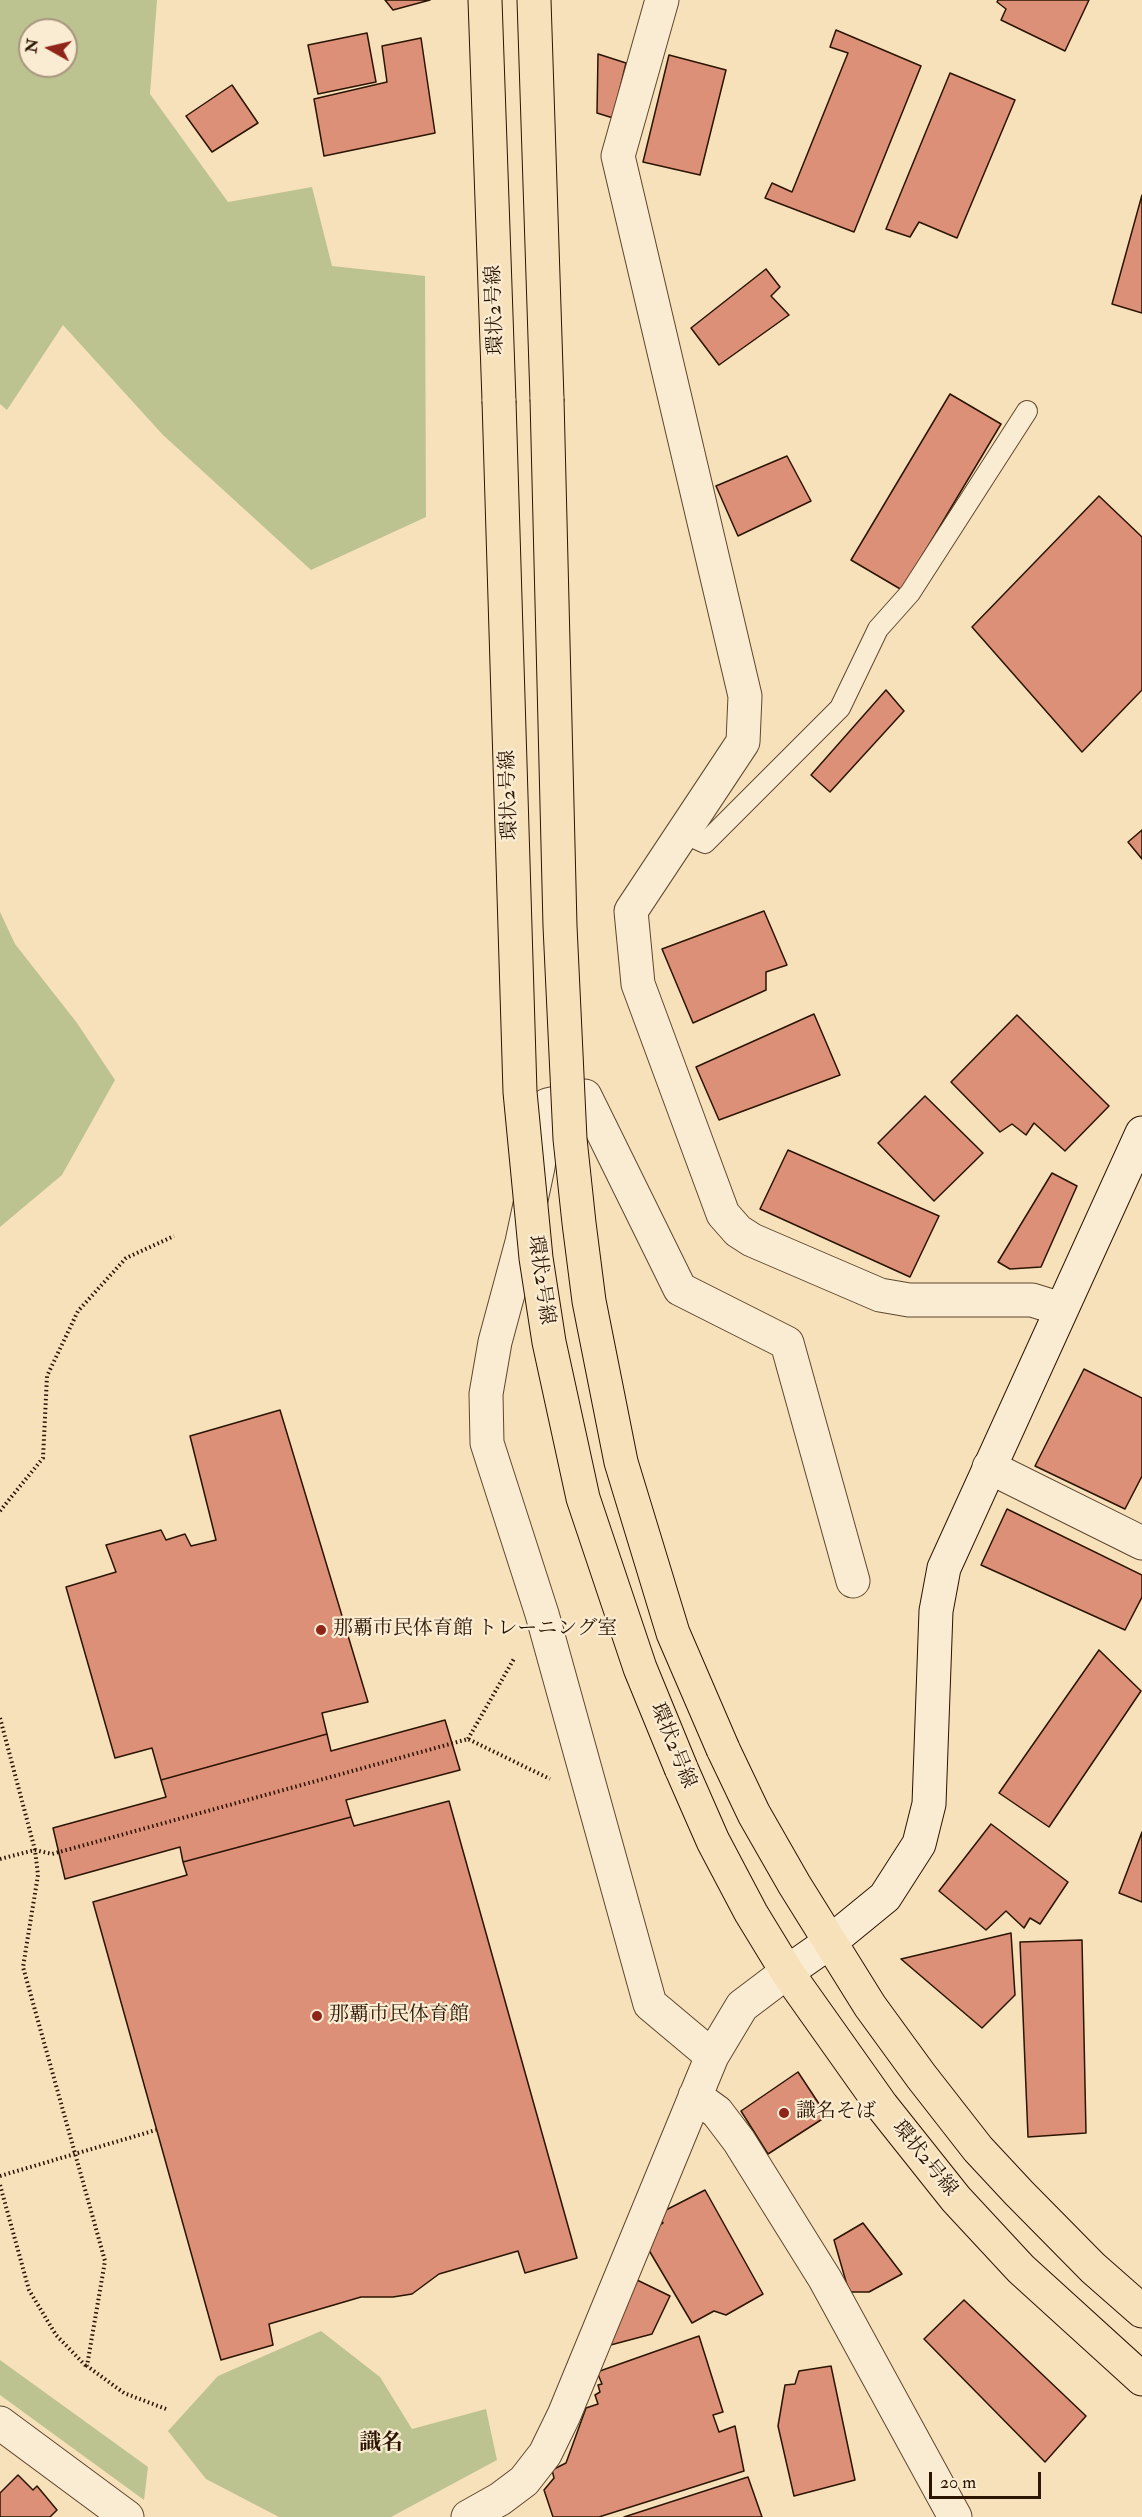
<!DOCTYPE html>
<html>
<head>
<meta charset="utf-8">
<style>
	body { margin:0 }
	#map { position:relative; width:1142px; height:2517px; overflow:hidden; background:#f7e1ba; font-family:"IM FELL Double Pica",serif }
	canvas { display:block }
	.north { position:absolute; left:18px; top:18px; width:60px; height:60px; box-sizing:border-box; background:#faecd2; border:2px solid #a7967e; border-radius:50%; rotate:278deg; font-size:16px; font-weight:700; line-height:24px; text-align:center; color:#2b1400 }
	.north::after { content:''; display:block; margin:auto; width:21px; height:27px; background:#8f2418; clip-path:polygon(50% 0,100% 100%,50% 72%,0 100%) }
	.scale { position:absolute; left:929px; top:2472px; width:112px; height:27px; box-sizing:border-box; border:3px solid #2b1400; border-top:0; padding-left:8px; font-size:18px; line-height:21px; white-space:nowrap; color:#2b1400; -webkit-text-stroke:4px #faecd2; paint-order:stroke }
</style>
</head>
<body>
<div id="map">
<canvas width="1142" height="2517"></canvas>
<div class="north">N</div>
<div class="scale">20 m</div>
</div>
<script>
const ctx = document.querySelector('canvas').getContext('2d');
ctx.lineJoin = 'round';
function paint(path, color) {
  ctx.fillStyle = color;
  ctx.fill(path, 'evenodd');
}
function poly(rows) {
  const path = new Path2D();
  for (const r of rows) {
    path.moveTo(r[0], r[1]);
    for (let i = 2; i < r.length; i += 2) path.lineTo(r[i], r[i + 1]);
  }
  return path;
}
function strokePath(path, color, width, dash) {
  ctx.strokeStyle = color;
  ctx.lineWidth = width;
  ctx.lineCap = dash ? 'butt' : 'round';
  ctx.setLineDash(dash || []);
  ctx.stroke(path);
}
function label(font, color, halo, rows, align = 'center') {
  ctx.font = font + ' "IM FELL Double Pica","Noto Serif JP",serif';
  ctx.lineWidth = 4.5;
  ctx.setLineDash([]);
  ctx.textBaseline = 'middle';
  ctx.strokeStyle = halo;
  ctx.fillStyle = color;
  for (const [text, x, y, turn = 0] of rows) {
    ctx.save();
    ctx.translate(x, y);
    ctx.rotate((+turn || 0) * Math.PI / 180);
    ctx.textAlign = isNaN(turn) ? turn : align;
    if (halo) ctx.strokeText(text, 0, 0);
    ctx.fillText(text, 0, 0);
    ctx.restore();
  }
}
const green = poly([
	[0,0,157,0,150,94,228,202,312,187,332,266,425,276,426,517,311,570,163,435,63,325,7,410,0,404],
	[30,30,66,30,66,66,30,66],
	[0,912,15,944,77,1023,115,1080,62,1175,0,1227],
	[321,2331,380,2377,412,2429,486,2409,497,2460,391,2517,279,2517,206,2479,168,2431,218,2376],
	[0,2360,148,2467,144,2500,0,2395]
]);
const building = poly([
	[385,0,430,0,393,10,385,0],
	[998,0,1089,0,1065,51,1001,20,1006,9,997,2,998,0],
	[836,30,921,66,854,232,765,198,772,183,792,192,848,53,830,47,836,30],
	[367,33,376,82,318,94,308,45,367,33],
	[421,38,435,133,324,156,314,99,387,82,382,46,421,38],
	[598,54,626,63,613,118,597,113,598,54],
	[669,55,726,70,700,175,643,162,669,55],
	[950,73,1015,100,957,238,919,222,910,237,886,229,950,73],
	[232,85,258,123,212,152,186,116,232,85],
	[1142,195,1142,313,1112,304,1142,195],
	[766,269,780,287,771,296,789,315,719,365,691,328,766,269],
	[950,394,1001,424,902,590,851,560,950,394],
	[787,456,811,501,738,536,716,486,787,456],
	[1099,496,1142,537,1142,690,1082,752,972,627,1099,496],
	[886,690,904,711,830,792,811,775,886,690],
	[1142,830,1142,859,1128,842,1142,830],
	[764,911,787,965,766,972,766,990,693,1023,662,949,764,911],
	[814,1014,840,1075,719,1120,696,1067,814,1014],
	[1017,1015,1109,1106,1065,1151,1034,1123,1026,1135,1012,1124,1000,1132,951,1082,1017,1015],
	[925,1096,983,1153,934,1201,878,1143,925,1096],
	[788,1150,939,1216,910,1277,760,1209,788,1150],
	[1052,1173,1077,1186,1041,1267,1010,1269,998,1262,1052,1173],
	[1084,1369,1142,1398,1142,1476,1125,1509,1035,1466,1084,1369],
	[280,1410,368,1702,322,1713,327,1734,161,1780,152,1748,115,1758,66,1587,116,1572,106,1545,161,1530,166,1540,185,1534,191,1546,216,1540,190,1436,280,1410],
	[1007,1509,1142,1575,1142,1597,1125,1630,981,1565,1007,1509],
	[1099,1650,1141,1691,1049,1827,999,1793,1099,1650],
	[445,1720,460,1770,346,1800,351,1817,183,1862,180,1847,65,1879,53,1828,166,1797,161,1780,327,1734,331,1751,445,1720],
	[449,1801,577,2258,525,2273,518,2251,439,2274,412,2294,393,2297,361,2297,269,2324,273,2345,221,2360,93,1902,187,1875,183,1862,351,1817,354,1826,449,1801],
	[991,1824,1068,1882,1040,1924,1030,1918,1024,1928,1006,1911,986,1930,939,1891,991,1824],
	[1142,1832,1142,1902,1119,1893,1142,1832],
	[1011,1933,1015,1995,982,2028,901,1959,1011,1933],
	[1082,1940,1086,2133,1028,2137,1020,1942,1082,1940],
	[798,2072,827,2116,768,2154,741,2111,798,2072],
	[705,2190,763,2294,726,2315,714,2311,692,2323,647,2247,656,2227,663,2223,660,2218,664,2211,705,2190],
	[863,2223,902,2274,869,2292,849,2292,834,2240,863,2223],
	[635,2279,670,2296,652,2334,603,2347,635,2279],
	[964,2300,1086,2416,1045,2462,924,2339,964,2300],
	[699,2336,723,2412,713,2415,719,2432,735,2426,744,2471,599,2517,553,2517,544,2490,554,2478,552,2470,566,2463,586,2408,598,2404,595,2395,600,2392,598,2385,602,2384,597,2372,699,2336],
	[831,2366,855,2480,794,2496,778,2426,785,2385,795,2384,799,2371,831,2366],
	[18,2475,33,2490,37,2486,57,2510,50,2517,0,2517,0,2493,18,2475],
	[748,2477,762,2517,624,2517,748,2477]
]);
const path = poly([
	[0,1511,43,1458,47,1376,78,1311,126,1258,174,1236],
	[0,1718,35,1850,38,1875,23,1967,105,2261,87,2366,124,2393,166,2409],
	[468,1739,515,1657],
	[0,1859,35,1850,52,1854,468,1739,550,1779],
	[0,2176,156,2130],
	[0,2185,29,2290,56,2335,86,2366]
]);
const lane = poly([
	[683,833,705,843,840,708,878,629,910,593,1027,411]
]);
const street = poly([
	[662,0,618,156,745,696,743,742,631,911,638,984,723,1214,738,1231,752,1240,880,1295,909,1300,1032,1300,1061,1309],
	[989,1467,1142,1543],
	[712,2056,650,2004,542,1614,487,1443,486,1394,495,1342,522,1242,538,1167,547,1105,585,1096,680,1289,787,1343,853,1581],
	[695,2096,717,2112,739,2141,825,2279,955,2517],
	[0,2423,127,2517],
	[468,2517,500,2499,524,2481,545,2454,564,2415,712,2056,742,2006,787,1972]
]);
const secondary = poly([
	[787,1972,830,1942,885,1897,919,1844,929,1804,936,1611,944,1568,1142,1133]
]);
const primary = poly([
	[485,0,499,401],
	[534,0,547,399],
	[723,1749,754,1814,794,1884,870,2006,921,2076,978,2149,1019,2193,1093,2268,1142,2311],
	[681,1768,713,1841,751,1913,787,1972,882,2106,956,2199,1021,2269,1142,2379]
]);
const primaryBridge = poly([
	[547,399,560,926,570,1139,579,1223,589,1301,621,1462,673,1633,723,1749],
	[499,401,520,1092,536,1258,549,1342,583,1498,640,1668,681,1768]
]);
const markers = [
	[321,1630,6,"#8f2418"],
	[317,2016,6,"#8f2418"],
	[784,2113,6,"#8f2418"]
];
const streetNames = [
	["環状2号線",496,310,-92],
	["環状2号線",510,795,-92],
	["環状2号線",540,1280,82],
	["環状2号線",672,1746,68],
	["環状2号線",924,2159,51]
];
const poiNames = [
	["那覇市民体育館 トレーニング室",333,1630],
	["那覇市民体育館",329,2016],
	["識名そば",796,2113]
];
const quarterNames = [
	["識名",381,2444]
];
paint(green, '#bcc390');
paint(building, '#dc9077');
strokePath(building, '#2b1400', 1.5);
strokePath(lane, '#5e472e', 22);
strokePath(street, '#5e472e', 35);
strokePath(secondary, '#2b1400', 35);
strokePath(primary, '#2b1400', 35);
strokePath(path, '#2b1400', 4, [1.5, 3]);
strokePath(lane, '#faecd2', 20);
strokePath(street, '#faecd2', 33);
strokePath(secondary, '#faecd2', 33);
strokePath(primary, '#f7e1ba', 33);
strokePath(primaryBridge, '#2b1400', 35, []);
strokePath(primaryBridge, '#f7e1ba', 33);
for (const [x, y, r, color] of markers) {
  const dot = new Path2D();
  dot.arc(x, y, r, 0, 2 * Math.PI);
  ctx.fillStyle = color;
  ctx.fill(dot);
  strokePath(dot, '#faecd2', 2);
}
label('20px', '#2b1400', '#faecd2', streetNames);
label('20px', '#2b1400', '#faecd2', poiNames, 'left');
label('bold 22px', '#2b1400', '#faecd2', quarterNames);
</script>
</body>
</html>
